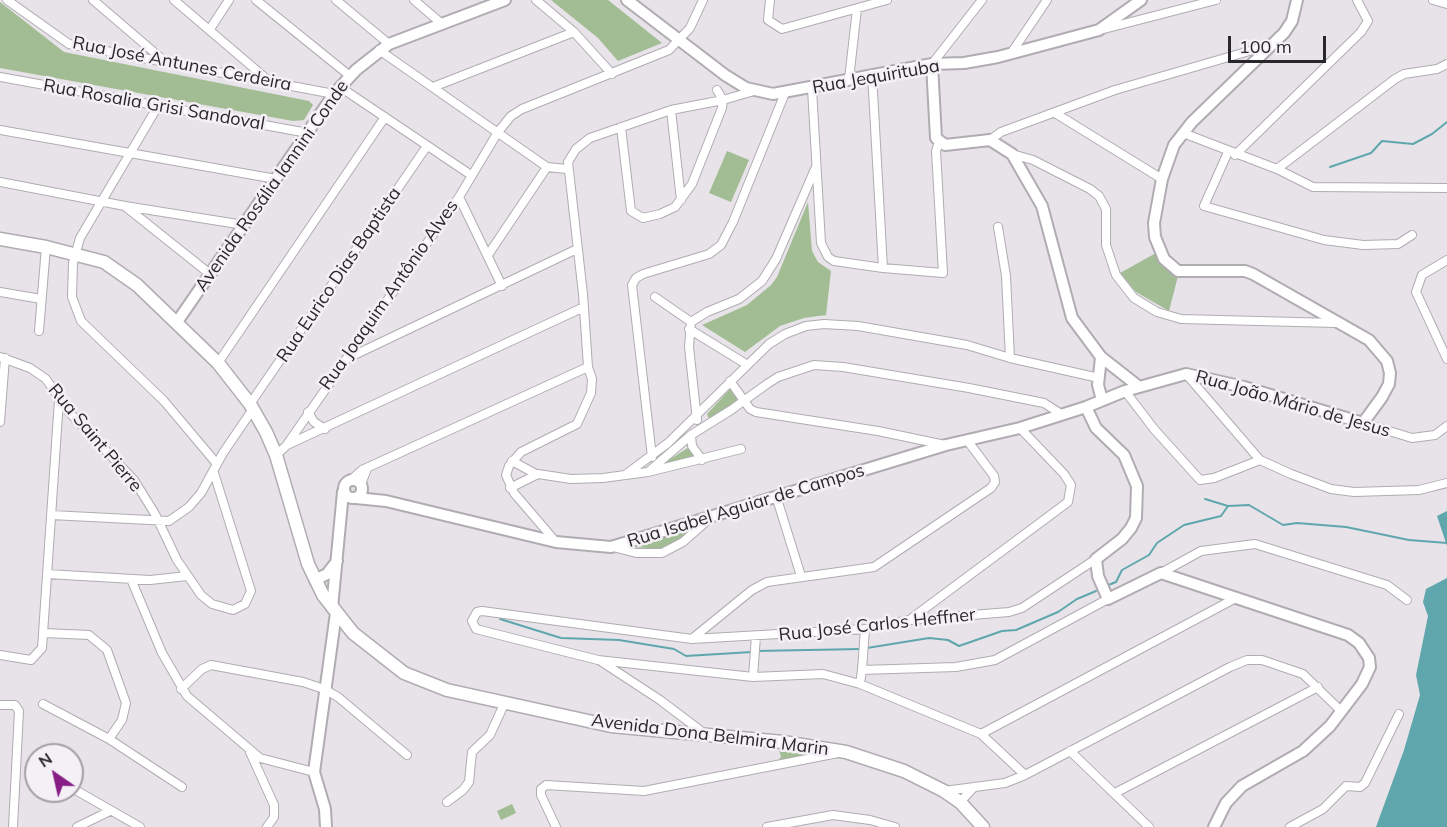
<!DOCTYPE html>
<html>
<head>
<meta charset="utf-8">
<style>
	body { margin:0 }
	#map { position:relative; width:1447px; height:827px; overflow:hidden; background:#e7e3e9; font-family:Mulish,sans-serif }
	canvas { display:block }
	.north { position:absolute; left:24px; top:743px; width:60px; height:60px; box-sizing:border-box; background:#f4f0f6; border:2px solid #a2a0a4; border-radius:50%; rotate:326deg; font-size:16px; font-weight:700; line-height:24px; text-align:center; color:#282729 }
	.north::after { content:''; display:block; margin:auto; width:21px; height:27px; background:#881e85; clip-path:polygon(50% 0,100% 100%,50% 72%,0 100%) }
	.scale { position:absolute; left:1228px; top:36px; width:98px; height:27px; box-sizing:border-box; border:3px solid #282729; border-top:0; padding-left:8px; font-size:18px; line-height:21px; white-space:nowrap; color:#282729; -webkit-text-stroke:4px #f4f0f6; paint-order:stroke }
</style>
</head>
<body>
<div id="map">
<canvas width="1447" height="827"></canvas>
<div class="north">N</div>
<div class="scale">100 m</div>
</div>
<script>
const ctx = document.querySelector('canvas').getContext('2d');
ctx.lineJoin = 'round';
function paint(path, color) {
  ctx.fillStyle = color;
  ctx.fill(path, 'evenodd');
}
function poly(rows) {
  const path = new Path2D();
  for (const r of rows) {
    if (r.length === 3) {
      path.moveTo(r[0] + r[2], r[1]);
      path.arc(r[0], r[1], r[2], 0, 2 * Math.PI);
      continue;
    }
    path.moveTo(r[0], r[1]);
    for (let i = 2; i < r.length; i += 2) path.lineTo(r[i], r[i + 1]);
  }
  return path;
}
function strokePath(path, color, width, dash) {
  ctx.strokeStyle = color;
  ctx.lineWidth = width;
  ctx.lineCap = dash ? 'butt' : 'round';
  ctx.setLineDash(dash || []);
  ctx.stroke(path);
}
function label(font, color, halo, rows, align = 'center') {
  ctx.font = font + ' Mulish,sans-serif';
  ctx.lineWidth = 5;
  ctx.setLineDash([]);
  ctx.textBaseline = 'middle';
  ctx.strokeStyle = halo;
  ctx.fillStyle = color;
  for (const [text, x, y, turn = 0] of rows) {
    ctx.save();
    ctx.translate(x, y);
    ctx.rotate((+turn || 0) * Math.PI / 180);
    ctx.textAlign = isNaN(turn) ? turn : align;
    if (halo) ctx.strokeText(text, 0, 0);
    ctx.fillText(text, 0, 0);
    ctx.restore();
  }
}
const green = poly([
	[551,0,608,0,662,43,618,61,598,38],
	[0,2,64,52,309,101,313,105,304,120,293,121,0,68],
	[727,151,749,160,731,202,709,193],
	[808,202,812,251,818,262,831,271,826,315,804,318,780,326,745,352,702,325,747,305,771,285,777,277],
	[1156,253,1164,267,1178,276,1169,311,1136,292,1120,273],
	[729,390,733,390,740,401,709,419,707,414],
	[689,447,695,457,660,466],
	[686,531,678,550,632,547],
	[779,750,806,755,807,757,778,761,781,757],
	[512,804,516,813,501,820,497,811]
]);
const water = poly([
	[1447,511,1447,546,1437,516],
	[1447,578,1447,827,1376,827,1404,750,1420,695,1416,675,1428,616,1423,602,1426,589]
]);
const stream = poly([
	[1330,167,1371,153,1382,141,1413,144,1432,134,1447,122],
	[1205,499,1228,506,1249,505,1283,525,1297,523,1346,527,1409,540,1447,543],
	[1106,586,1116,582,1122,570,1149,555,1157,543,1184,525,1221,516,1228,506],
	[500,619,561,638,619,640,674,649,686,656,752,652],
	[867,648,929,638,948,640,959,646,1002,631,1016,630,1058,612,1077,599,1096,591],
	[756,651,861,649]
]);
const street = poly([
	[7,0,69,44,334,94],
	[93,0,162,59],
	[174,0,269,81],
	[256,0,350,76],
	[336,0,389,44],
	[414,0,442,24],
	[536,0,574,32,612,74],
	[770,0,768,20,782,29,887,0],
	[1433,0,1447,4],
	[210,29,229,0],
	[1104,29,1216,0],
	[379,50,547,167],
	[1012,52,1047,0],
	[932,64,982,0],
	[872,74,883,268],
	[0,77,308,133],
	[849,79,857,9],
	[340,87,471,175],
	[433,87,574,32],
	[812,89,821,243,828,257,834,261,883,268,943,273,936,151,939,142],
	[158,106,80,238,73,263,72,297,81,321,164,401,217,464],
	[671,110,681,200],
	[1055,113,1162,179],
	[621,127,631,211,643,218,660,214,675,207,692,184,722,108,723,100,717,90],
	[0,130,276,179],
	[1183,133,1277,169,1313,187,1447,188],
	[990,140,1001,132,1115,90,1270,45],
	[1228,152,1204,206,1324,240,1363,245,1398,244,1412,235],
	[1012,154,1033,160,1090,189,1099,196,1106,209,1106,245,1116,275,1134,298,1157,312,1181,319,1336,323],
	[1235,155,1361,32,1368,21,1357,0],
	[1277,169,1395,79,1404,74,1437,69,1447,64],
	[0,182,125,206,244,225],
	[459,197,502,286],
	[126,207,210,274],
	[998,227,1006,276,1010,358],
	[488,255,547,167,567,169],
	[1447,260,1422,275,1416,292,1447,359],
	[0,292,41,299],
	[655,297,691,322],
	[689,329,746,364],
	[39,331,46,247],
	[0,357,30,368,46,379,68,411,134,480,155,514,177,560,201,595,212,604,233,610,245,604,251,591,214,473],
	[346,359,577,249],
	[218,363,385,117],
	[1186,374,1260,460,1291,474,1331,489,1354,492,1419,490,1447,483],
	[730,381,750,409,756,412,878,431,945,445],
	[1125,391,1154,429,1200,480,1214,478,1260,460],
	[250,404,427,146],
	[308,412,314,422,325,429],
	[697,420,689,347,691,322,707,312,739,299,762,281,776,259,815,169],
	[0,422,5,358],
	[1363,423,1412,438,1435,435,1447,426],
	[691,435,692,446,702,460],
	[287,445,584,307],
	[276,455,286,446,459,197,498,132,511,116,522,109,669,50,690,28,703,0],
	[652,457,632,285,636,278,643,274,709,254,721,245,733,222,785,93],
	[512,461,536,474],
	[648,472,691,435,731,410,767,384,778,377,814,365,843,367,969,388,1044,403,1061,414],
	[625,475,668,443,769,344,785,334,806,326,824,324,858,326,967,345,1010,358,1099,378],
	[351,480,362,470,588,367],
	[361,484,367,469],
	[510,488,538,474,571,479,603,478,648,472,741,449],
	[777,499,801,576],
	[51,515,169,521,189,507,201,493,223,453,253,409],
	[556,542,514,493,506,475,509,466,521,452,577,424,591,393,592,379,588,367,583,294,568,162,576,149,590,138,671,110,723,100,754,91],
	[613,547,636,553,662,553,683,542,709,519],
	[1096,559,1022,608,1009,612,910,620,865,629,692,639,482,611,477,612,472,621,476,629,598,660,753,677,823,674,860,684,862,670,956,667,995,660,1108,599],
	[1161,573,1201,551,1255,544,1387,585,1407,600],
	[47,574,150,580,187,576],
	[131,579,162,653,187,696,260,758,314,772],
	[912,618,1068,502,1071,485,1064,474,1020,428],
	[44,633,89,635,107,650,126,703,122,720,109,739],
	[693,638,752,590,767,582,874,567,991,488,995,482,994,476,967,440],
	[0,655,31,660,42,648,59,400],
	[599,660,660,700,705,734],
	[862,670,865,629],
	[753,677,756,636],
	[860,684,981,734,1025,775],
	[181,689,202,669,211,665,303,682,324,689,338,697,407,755],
	[43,704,109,739,182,787],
	[0,705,15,705,19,711,13,827],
	[981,734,1234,599],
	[1070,751,1149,827],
	[250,752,274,805,274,817,267,827],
	[72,788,140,827],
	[944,791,1005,783,1025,775,1230,667,1247,660,1262,660,1303,674,1341,711],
	[1115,793,1318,687],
	[447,802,463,790,469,782,472,752,490,735,505,702],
	[960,802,974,787],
	[77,827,110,811],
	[556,827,541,795,541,789,546,785,644,791,838,753],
	[767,827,833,815,870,820,895,827],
	[1290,827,1323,809,1346,786,1360,787,1365,783,1399,714]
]);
const secondary = poly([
	[627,0,725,75,746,88,773,94,932,64,964,63,998,57,1099,30,1141,0],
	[932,64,936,138,945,145,990,140,1012,154,1042,206,1072,318,1101,357,1138,386],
	[177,322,334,94,356,70,389,44,505,0],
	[1101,357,1098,385,1102,400],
	[1086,407,1096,428,1124,455,1137,486,1136,518,1131,528,1122,539,1096,559,1098,576,1108,599,1161,573,1348,635,1359,643,1369,658,1370,667,1362,684,1330,726,1303,751,1242,786,1226,803,1214,827],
	[353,489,9],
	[356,498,386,501,556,542,611,547,946,445,1020,428,1086,407,1125,391,1186,374,1244,387,1363,423,1382,397,1389,384,1390,373,1387,361,1369,340,1253,274,1245,271,1178,271,1164,259,1155,237,1154,223,1162,179,1174,145,1192,122,1284,33,1292,21,1297,0],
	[315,580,327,574,337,561],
	[332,608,343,492],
	[326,827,325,809,314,772,336,613]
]);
const primary = poly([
	[0,239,46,247,104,262,137,285,218,363,250,404,266,432,276,455,308,564,323,595,353,633,404,673,447,690,611,726,783,742,846,752,904,771,944,791,960,802,983,827]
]);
const streetNames = [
	["Rua José Antunes Cerdeira",182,64,11],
	["Rua Jequirituba",876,77,-10],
	["Rua Rosalia Grisi Sandoval",154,105,10],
	["Avenida Rosália Iannini Conde",272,186,-55],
	["Rua Eurico Dias Baptista",339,275,-56],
	["Rua Joaquim Antônio Alves",389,295,-55],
	["Rua João Mário de Jesus",1293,404,16],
	["Rua Saint Pierre",95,438,50],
	["Rua Isabel Aguiar de Campos",746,506,-17],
	["Rua José Carlos Heffner",877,625,-6],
	["Avenida Dona Belmira Marin",710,735,7]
];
paint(green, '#a2bd93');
paint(water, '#5fa7ad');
strokePath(stream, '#5fa7ad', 2);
strokePath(street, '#b0acb2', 10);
strokePath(secondary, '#b0acb2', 14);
strokePath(primary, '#b0acb2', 15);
strokePath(street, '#fff', 8);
strokePath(secondary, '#fff', 10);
strokePath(primary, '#fff', 12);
label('18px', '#282729', '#f4f0f6', streetNames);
</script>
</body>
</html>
